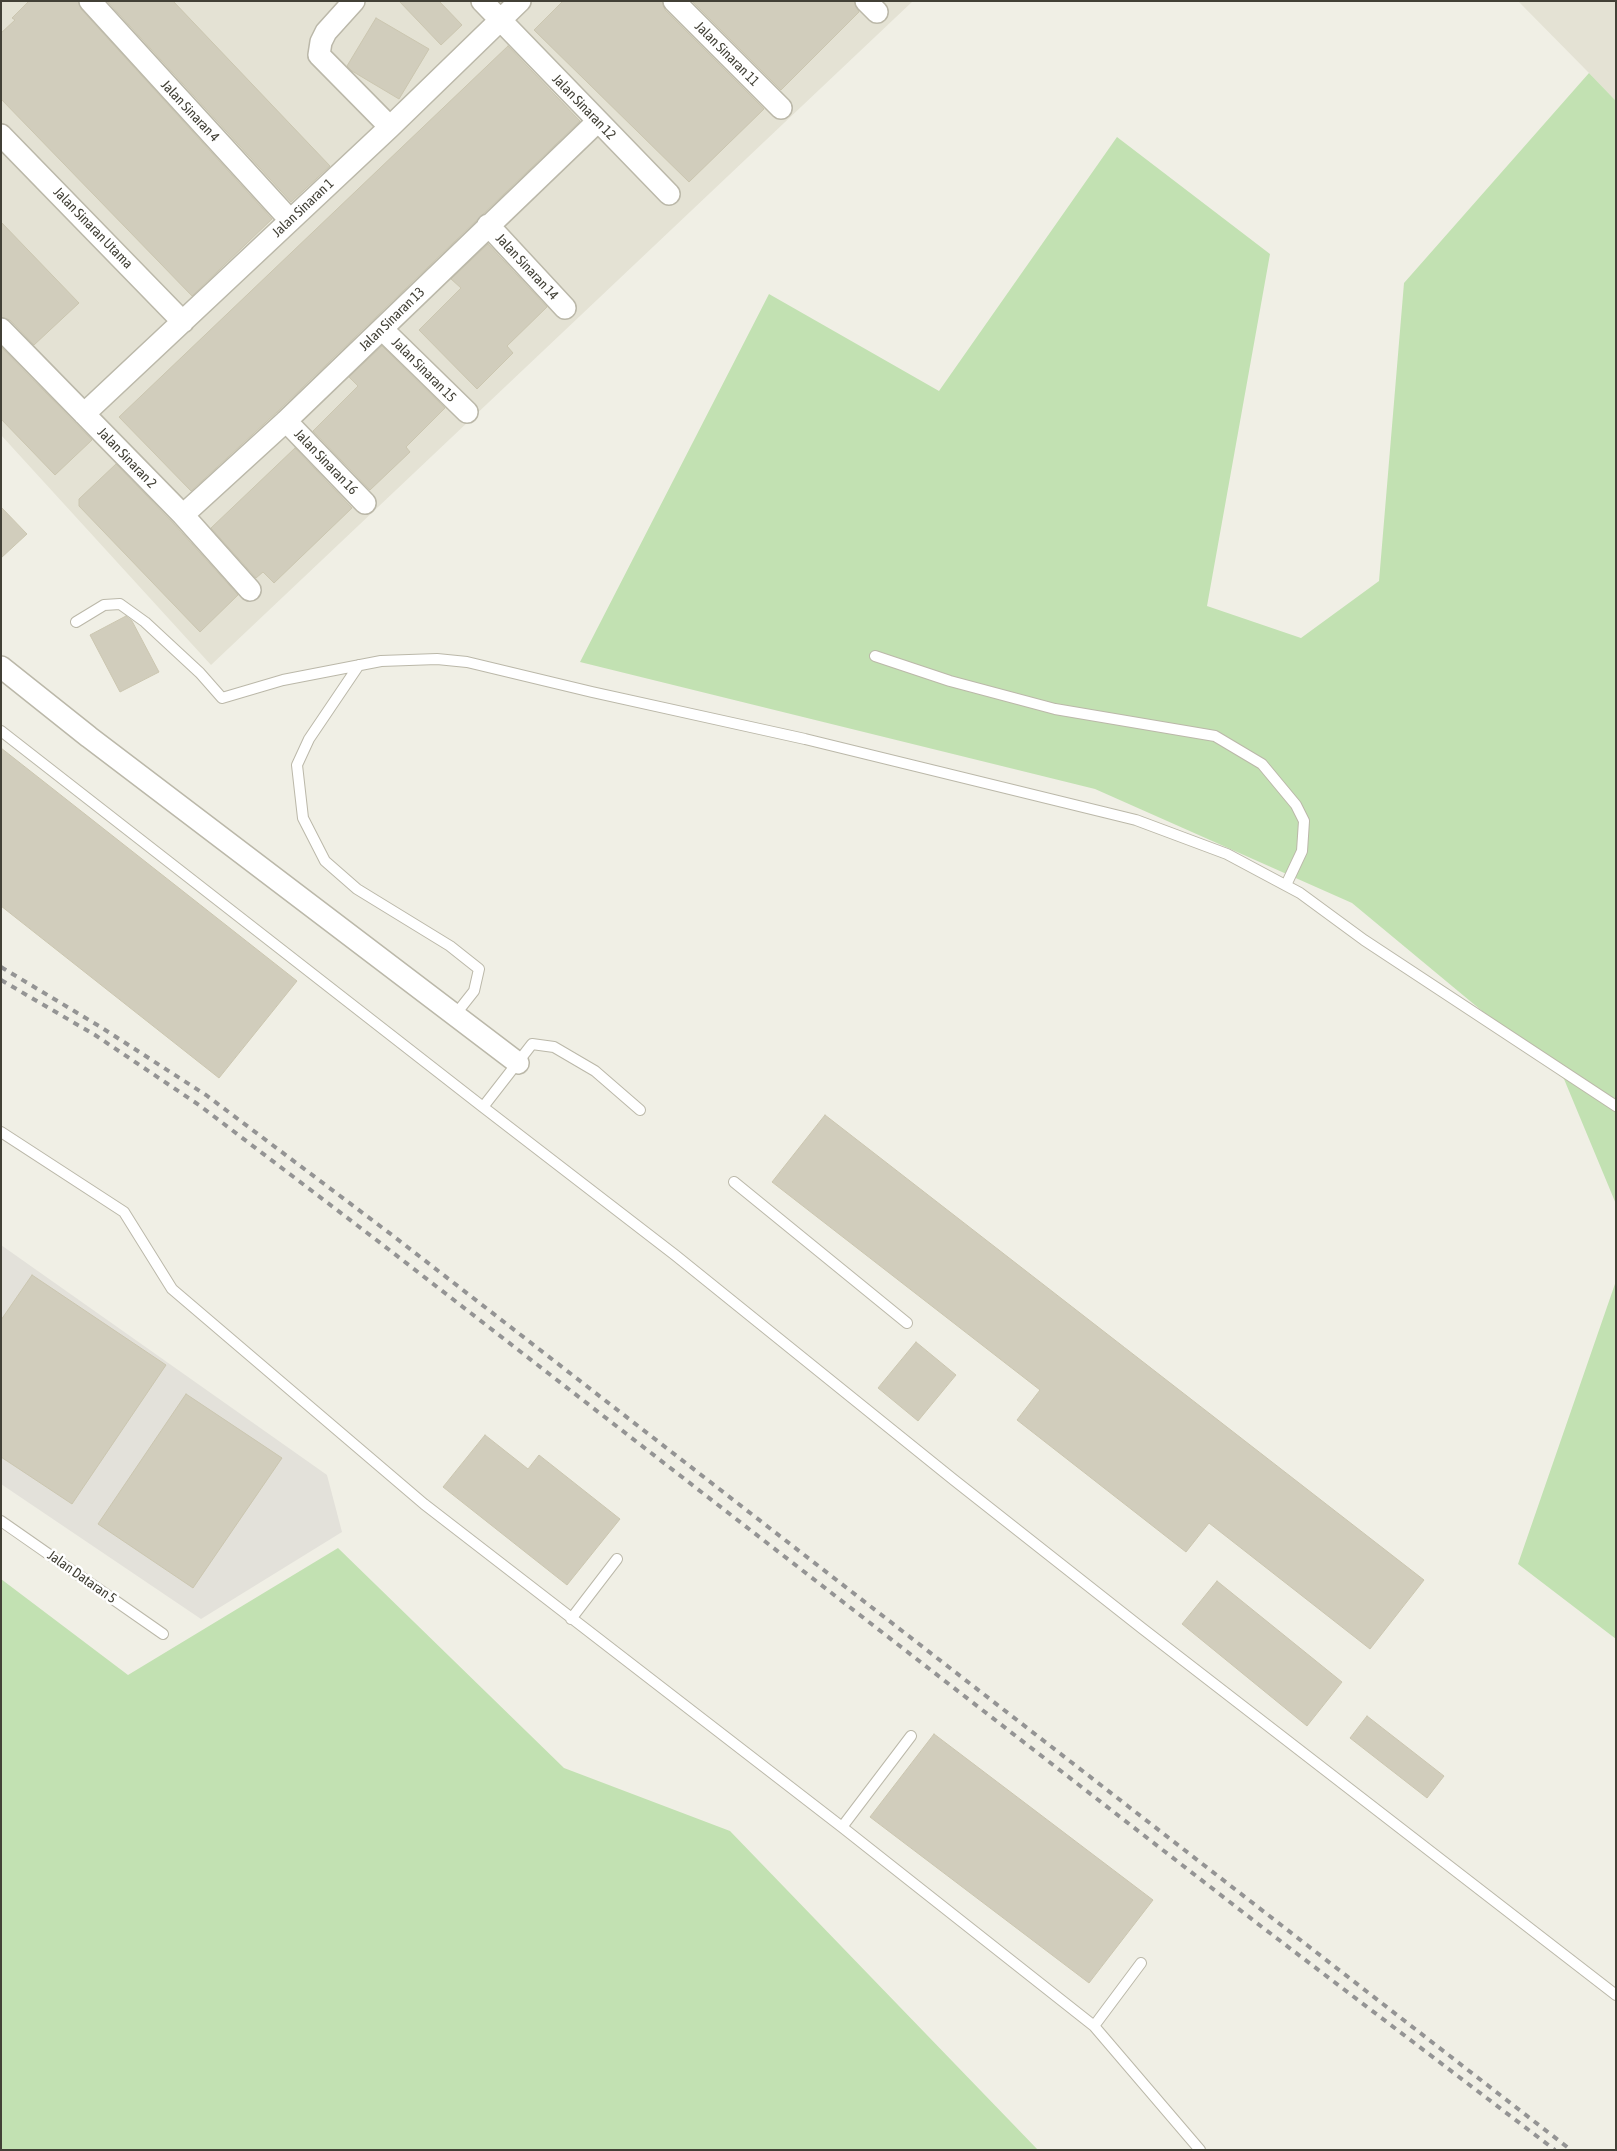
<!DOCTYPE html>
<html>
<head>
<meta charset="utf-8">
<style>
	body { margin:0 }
	#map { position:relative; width:1617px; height:2151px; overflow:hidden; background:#f0efe5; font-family:"Asap Condensed",sans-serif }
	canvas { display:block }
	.frame { position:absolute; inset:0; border:2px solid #424036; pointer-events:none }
</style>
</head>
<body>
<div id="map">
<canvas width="1617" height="2151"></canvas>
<div class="frame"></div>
</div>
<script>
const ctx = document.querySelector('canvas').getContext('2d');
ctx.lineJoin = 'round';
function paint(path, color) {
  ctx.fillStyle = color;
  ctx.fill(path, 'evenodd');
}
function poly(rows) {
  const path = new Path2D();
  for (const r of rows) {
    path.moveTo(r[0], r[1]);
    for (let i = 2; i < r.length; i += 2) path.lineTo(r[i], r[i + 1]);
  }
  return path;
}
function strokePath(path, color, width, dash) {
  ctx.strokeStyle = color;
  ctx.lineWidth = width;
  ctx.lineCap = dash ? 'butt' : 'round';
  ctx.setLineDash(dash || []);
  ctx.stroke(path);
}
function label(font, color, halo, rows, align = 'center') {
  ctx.font = font + ' "Asap Condensed",sans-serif';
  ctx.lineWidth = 5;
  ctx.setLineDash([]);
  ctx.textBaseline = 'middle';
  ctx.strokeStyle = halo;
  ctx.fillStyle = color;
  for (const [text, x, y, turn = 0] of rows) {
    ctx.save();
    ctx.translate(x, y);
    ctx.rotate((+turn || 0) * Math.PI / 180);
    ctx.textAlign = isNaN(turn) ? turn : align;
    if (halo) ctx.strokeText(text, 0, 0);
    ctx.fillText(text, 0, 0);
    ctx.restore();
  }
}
const residential = poly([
	[1,1,913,1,211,665,1,435],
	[1518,1,1616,1,1616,101,1589,73]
]);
const industrial = poly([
	[1,1245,327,1475,342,1532,201,1619,1,1484]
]);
const green = poly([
	[1589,73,1616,101,1616,1204,1564,1079,1352,903,1095,789,580,662,769,294,939,391,1117,137,1270,254,1207,606,1301,638,1379,581,1404,283],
	[1616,1281,1616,1639,1518,1564],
	[338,1548,564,1768,730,1831,1038,2150,1,2150,1,1579,128,1675]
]);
const building = poly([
	[29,1,78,1,81,9,272,219,192,296,1,99,1,33,15,20,12,18,29,1],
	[107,1,173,1,330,166,291,202,107,1],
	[399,1,439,1,462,25,441,45,399,1],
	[563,1,662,1,665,10,764,109,689,182,534,30,563,1],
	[692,1,854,1,859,12,781,90,692,1],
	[376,18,429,49,399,99,352,71,347,66,376,18],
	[508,46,580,121,277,412,191,491,119,417,508,46],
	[1,222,79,303,34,345,10,320,1,317,1,222],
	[488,244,547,307,507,346,513,353,477,389,419,330,461,288,451,279,488,244],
	[382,346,445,408,406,447,410,452,370,490,313,431,358,386,349,377,382,346],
	[1,347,92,440,55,475,1,419,1,347],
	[295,448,352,508,274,583,263,572,256,578,211,528,295,448],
	[116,464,174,524,238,595,200,632,79,506,79,499,116,464],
	[1,507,27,534,1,558,1,507],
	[126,616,132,621,159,672,120,692,90,635,126,616],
	[1,748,297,981,219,1078,1,906,1,748],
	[825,1115,1424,1580,1370,1649,1209,1523,1186,1552,1017,1420,1040,1390,772,1182,825,1115],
	[32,1275,166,1365,72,1504,1,1457,1,1320,32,1275],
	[916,1342,956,1375,918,1421,878,1388,916,1342],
	[186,1394,282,1458,193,1588,98,1524,186,1394],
	[485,1435,528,1469,539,1455,620,1519,567,1585,443,1487,485,1435],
	[1217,1581,1342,1682,1307,1726,1182,1624,1217,1581],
	[1367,1716,1444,1776,1427,1798,1350,1738,1367,1716],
	[934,1734,1153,1900,1089,1983,870,1817,934,1734]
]);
const lane = poly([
	[76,622,104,605,120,604,145,622,200,673,222,698,283,680,381,661,437,659,467,662,592,692,805,739,1136,820,1227,854,1300,893,1364,940,1616,1106],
	[875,656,950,681,1055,709,1215,736,1262,764,1296,805,1304,821,1302,851,1286,885],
	[359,665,309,739,297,765,303,818,325,861,357,889,450,946,479,969,474,991,455,1015],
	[1,731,483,1107],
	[640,1110,595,1071,554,1047,532,1044,483,1107,675,1255,954,1480,1143,1629,1616,1995],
	[1,1132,124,1212,172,1289,424,1504,842,1827,1094,2026,1200,2150],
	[734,1182,907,1323],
	[1,1521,163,1634],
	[571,1619,617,1559],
	[842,1827,911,1736],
	[1094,2026,1141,1963]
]);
const street = poly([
	[90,1,290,220],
	[354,1,326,32,321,42,319,55,390,127],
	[482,1,669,194],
	[674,1,781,108],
	[866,1,877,12],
	[1,135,183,322],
	[488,225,565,308],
	[1,329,183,515,250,590],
	[382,329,467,412],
	[84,414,390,127,520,1],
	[286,421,365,503],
	[183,515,286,421,598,121],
	[1,667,89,737,518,1063]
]);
const rail = poly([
	[1,967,99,1026,206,1095,392,1235,1571,2150],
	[1,980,95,1035,199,1105,383,1245,1262,1927,1555,2150]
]);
const streetNames = [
	["Jalan Sinaran 11",727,54,45],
	["Jalan Sinaran 12",584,107,46],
	["Jalan Sinaran 4",190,111,47],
	["Jalan Sinaran 1",303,208,-43],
	["Jalan Sinaran Utama",93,228,46],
	["Jalan Sinaran 14",527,267,47],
	["Jalan Sinaran 13",392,319,-44],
	["Jalan Sinaran 15",424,370,45],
	["Jalan Sinaran 2",127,458,46],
	["Jalan Sinaran 16",326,462,46],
	["Jalan Dataran 5",82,1577,35]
];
paint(residential, '#e4e2d4');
paint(industrial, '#e3e1da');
paint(green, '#c2e1b2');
paint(building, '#d1cdbc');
strokePath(building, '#cbc6b0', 1);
strokePath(lane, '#bbb8a9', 12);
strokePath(street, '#bbb8a9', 24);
strokePath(lane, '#fff', 10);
strokePath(street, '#fff', 21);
strokePath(rail, '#949494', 4, [6, 6]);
label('14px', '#424036', '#fff', streetNames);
</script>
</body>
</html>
